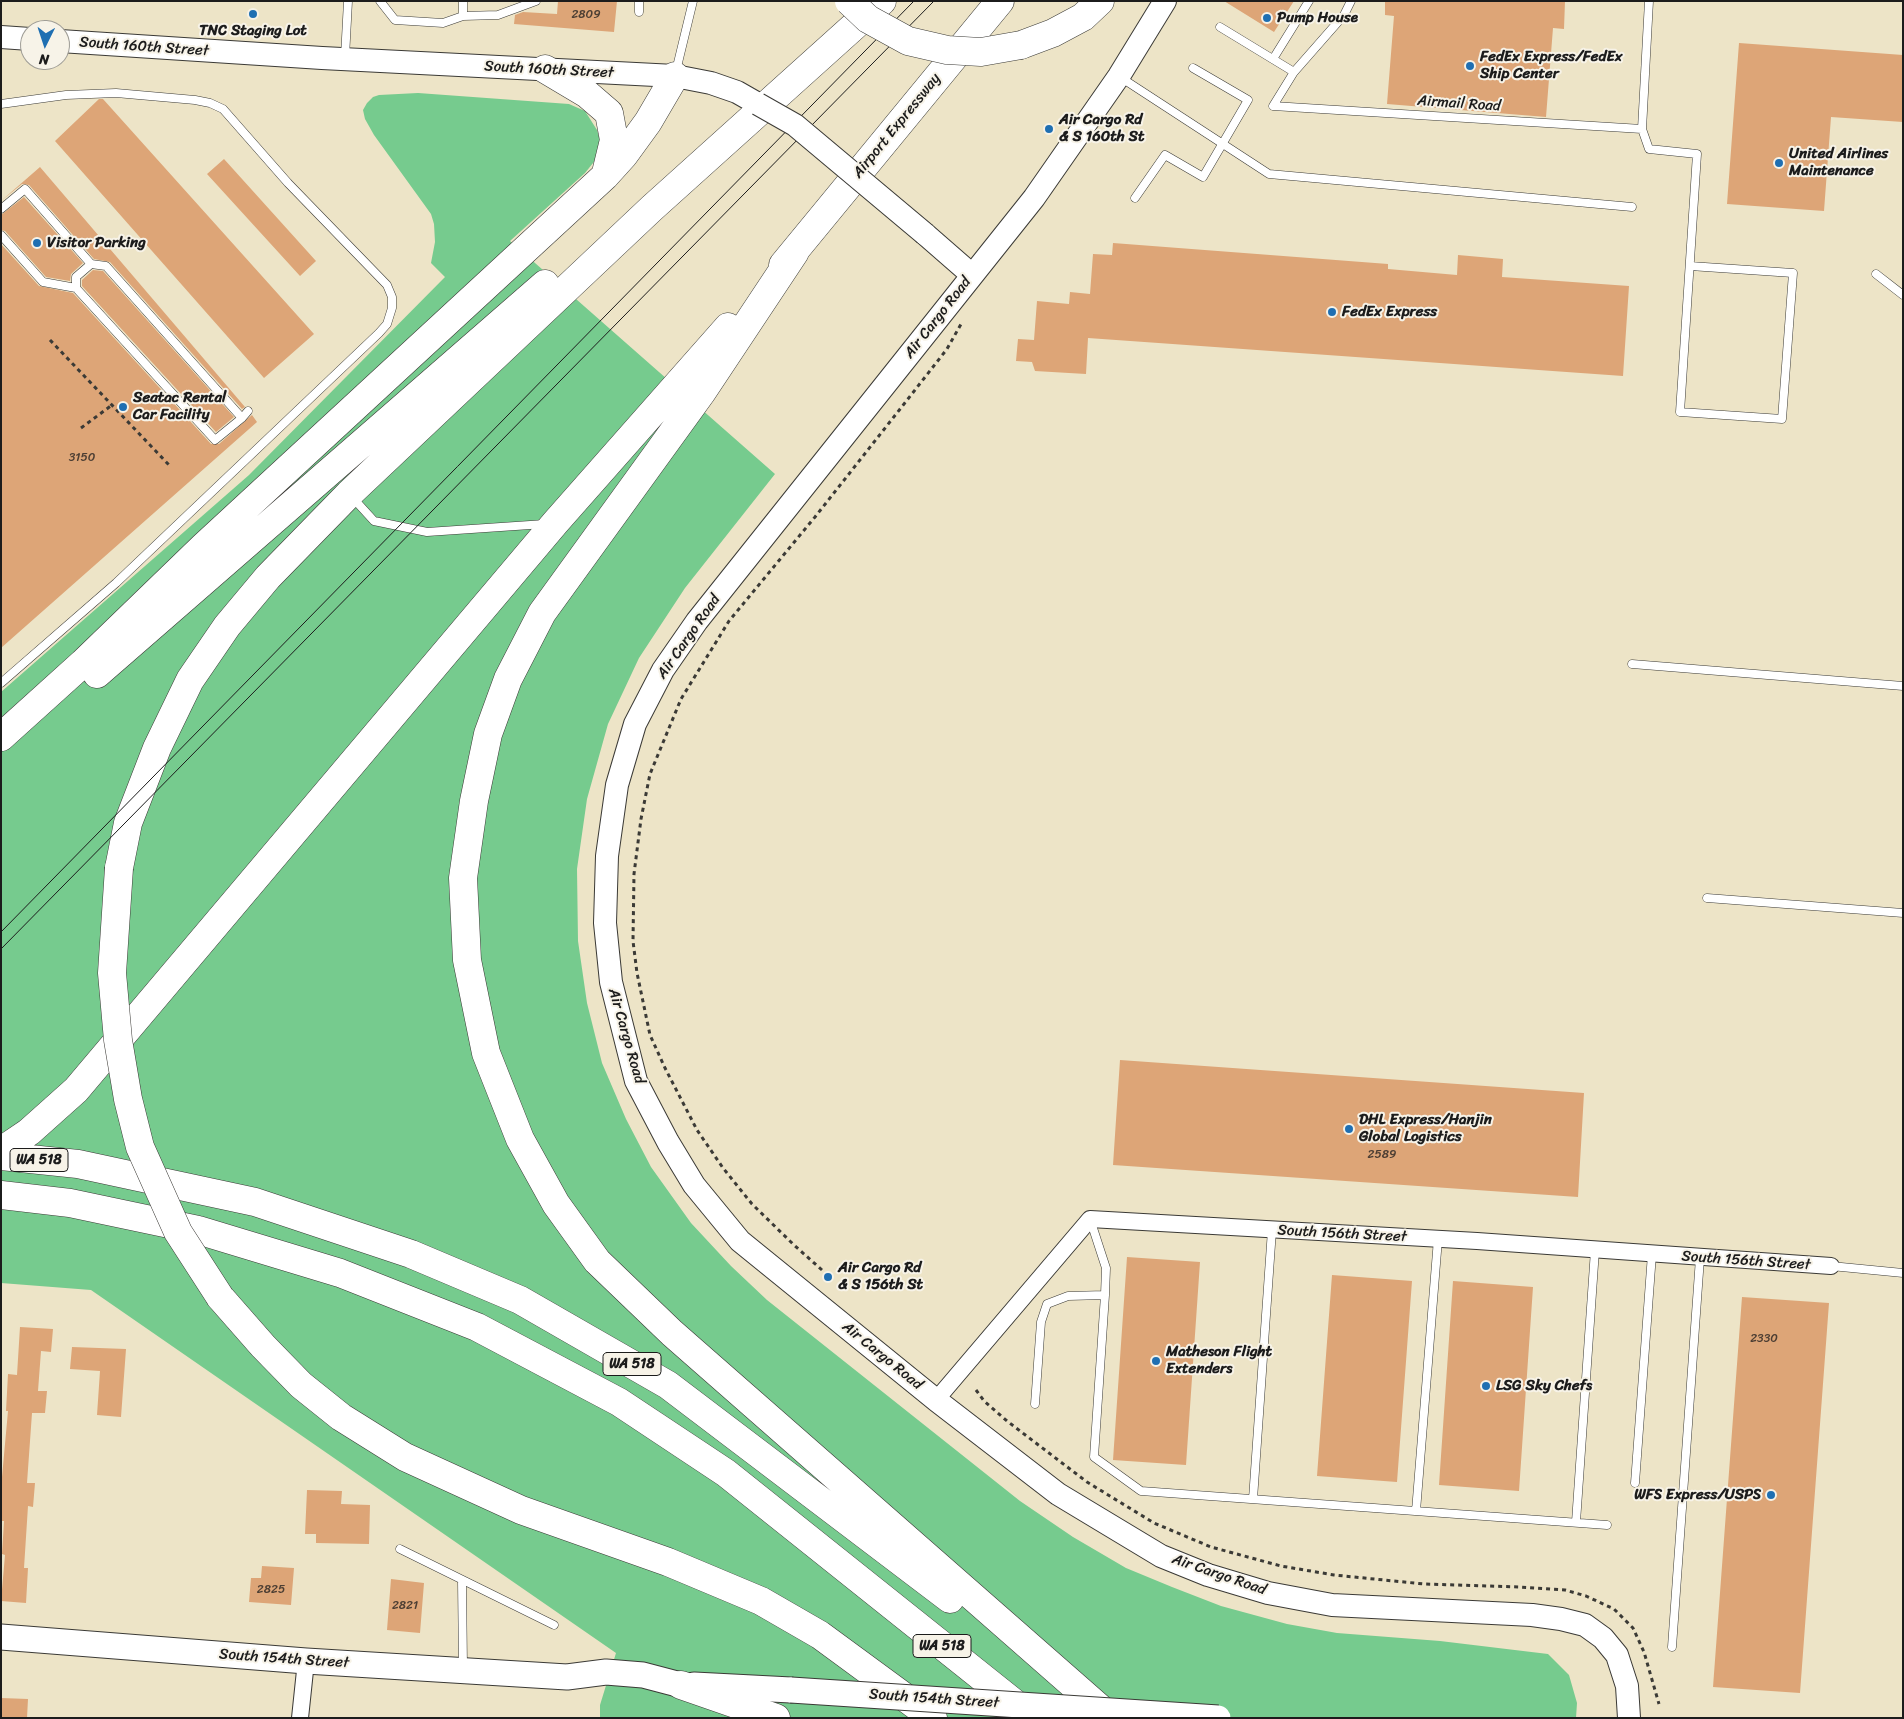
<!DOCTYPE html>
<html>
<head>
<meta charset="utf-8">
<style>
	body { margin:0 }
	#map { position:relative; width:1904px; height:1719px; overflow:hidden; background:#ede4c7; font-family:Sriracha,sans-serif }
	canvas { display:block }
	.frame { position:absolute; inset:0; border:2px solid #1c1c1c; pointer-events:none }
	.north { position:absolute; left:20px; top:20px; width:50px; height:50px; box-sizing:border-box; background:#f7f3e8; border:1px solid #9f9d96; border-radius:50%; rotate:184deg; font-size:14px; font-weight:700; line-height:20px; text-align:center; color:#1c1c1c }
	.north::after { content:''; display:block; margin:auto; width:18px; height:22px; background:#1f6fb2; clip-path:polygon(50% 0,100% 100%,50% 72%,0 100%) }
</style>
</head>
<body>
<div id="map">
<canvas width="1904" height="1719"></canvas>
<div class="frame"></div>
<div class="north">N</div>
</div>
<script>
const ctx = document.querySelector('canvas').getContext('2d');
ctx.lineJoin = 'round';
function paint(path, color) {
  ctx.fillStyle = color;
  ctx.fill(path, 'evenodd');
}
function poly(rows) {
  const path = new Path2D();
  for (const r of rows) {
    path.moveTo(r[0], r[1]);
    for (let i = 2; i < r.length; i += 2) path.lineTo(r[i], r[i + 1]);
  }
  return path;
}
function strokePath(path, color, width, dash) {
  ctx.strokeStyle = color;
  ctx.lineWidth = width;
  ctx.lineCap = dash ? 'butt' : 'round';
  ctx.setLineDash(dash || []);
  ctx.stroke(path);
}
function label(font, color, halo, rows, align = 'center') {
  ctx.font = font + ' Sriracha,sans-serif';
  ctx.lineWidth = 4;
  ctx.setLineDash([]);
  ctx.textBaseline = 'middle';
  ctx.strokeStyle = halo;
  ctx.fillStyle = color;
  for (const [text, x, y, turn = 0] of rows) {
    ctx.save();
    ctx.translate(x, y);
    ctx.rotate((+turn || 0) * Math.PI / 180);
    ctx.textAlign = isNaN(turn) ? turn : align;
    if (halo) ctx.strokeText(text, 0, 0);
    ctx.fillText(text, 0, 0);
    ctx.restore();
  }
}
const green = poly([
	[418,93,569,104,585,111,597,130,602,146,597,158,585,173,510,241,775,474,685,588,639,658,608,724,587,799,577,869,578,941,587,1003,602,1063,626,1119,651,1167,691,1223,731,1266,767,1300,1020,1501,1073,1537,1126,1568,1172,1587,1221,1606,1287,1624,1337,1633,1440,1641,1548,1654,1569,1675,1577,1703,1576,1718,600,1718,600,1705,616,1653,91,1290,1,1283,1,692,249,475,445,277,431,263,435,242,434,224,431,214,374,135,365,119,363,110,367,103,373,97,379,95]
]);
const building = poly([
	[558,1,617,1,614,32,514,24,515,15,523,12,557,14],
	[1224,1,1294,1,1274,32],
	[1385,1,1565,1,1564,29,1553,28,1546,117,1387,104,1394,16,1385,15],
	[1739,43,1903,55,1903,122,1831,117,1824,211,1727,204],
	[99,99,103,99,314,334,264,378,55,141],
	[224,159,316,261,300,276,207,174],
	[40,167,245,407,242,409,110,262,94,259,29,185,22,184,1,201],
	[24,197,83,263,71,274,70,281,46,277,5,231,1,230,1,215],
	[1113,243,1388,264,1388,269,1457,275,1458,255,1503,259,1502,277,1629,286,1623,376,1088,338,1086,374,1035,371,1032,362,1016,361,1018,339,1034,340,1037,301,1069,304,1070,292,1090,294,1093,254,1112,255],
	[1,244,39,286,73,293,211,444,219,444,252,415,257,422,1,648],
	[93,270,103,271,234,417,216,432,82,286,82,280],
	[1120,1060,1584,1093,1578,1197,1113,1165],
	[1127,1257,1200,1262,1186,1465,1113,1460],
	[1332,1275,1412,1281,1397,1482,1317,1476],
	[1453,1281,1533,1287,1519,1491,1439,1485],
	[1742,1297,1829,1303,1800,1693,1713,1687],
	[20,1327,53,1329,51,1352,41,1351,38,1391,47,1391,45,1413,32,1413,27,1483,35,1483,33,1507,28,1506,24,1568,28,1568,26,1603,1,1601,5,1555,2,1554,4,1521,1,1521,1,1488,8,1411,6,1411,8,1374,17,1375],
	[72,1347,126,1349,121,1417,97,1415,100,1371,70,1369],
	[307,1490,342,1491,341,1504,370,1505,369,1544,316,1543,316,1534,305,1534],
	[262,1566,294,1568,291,1605,249,1602,251,1578,261,1578],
	[391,1579,424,1583,420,1633,387,1630],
	[1,1698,28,1699,27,1718,1,1718]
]);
const path = poly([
	[50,340,169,465],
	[81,428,112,405],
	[822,1270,794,1245,752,1204,723,1168,697,1130,665,1068,650,1035,637,973,633,941,634,874,641,819,650,774,681,699,729,621,815,517,904,404,947,349,961,324],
	[976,1390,984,1401,1007,1421,1087,1482,1154,1523,1211,1547,1281,1566,1334,1575,1424,1584,1519,1587,1565,1590,1586,1596,1614,1609,1633,1628,1644,1652,1659,1704]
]);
const lane = poly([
	[380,1,395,20,443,23,463,16,498,15,536,1],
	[639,12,639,1],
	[463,16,463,1],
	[1220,27,1294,72,1273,106,1642,129,1649,1],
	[345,57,348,1],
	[1273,59,1309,1],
	[676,71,693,1],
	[1294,72,1344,15,1351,1],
	[1120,77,1269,174,1632,207],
	[1,104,66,95,116,93,195,100,210,103,223,109,288,183,387,285,392,297,392,308,387,324,379,333,116,583,1,683],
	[1642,129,1649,149,1697,154,1680,412,1782,419,1793,273,1690,266],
	[1135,198,1165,155,1203,177,1248,100,1193,68],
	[1,209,25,189,91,264],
	[1,235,43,282,76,288],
	[1876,274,1903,295],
	[242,418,106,266,91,264,76,277,76,288,215,440,242,418,248,411],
	[353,498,374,521,427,532,545,524],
	[1632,664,1903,686],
	[1707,898,1903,913],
	[1831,1266,1903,1273],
	[1105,1295,1094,1457,1141,1491,1607,1525],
	[1035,1404,1041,1322,1047,1304,1068,1296,1105,1295,1106,1268,1090,1219],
	[1635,1483,1652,1254],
	[1253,1499,1272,1230],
	[1416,1511,1438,1239],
	[1576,1522,1595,1250],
	[400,1549,554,1625],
	[462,1580,463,1668],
	[1672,1647,1700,1258]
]);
const street = poly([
	[936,1400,1090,1219,1477,1241,1831,1266],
	[300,1718,306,1661]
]);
const secondary = poly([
	[1165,1,1119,76,1034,198,697,621,663,670,635,724,617,785,607,856,605,923,611,982,636,1081,668,1142,694,1185,740,1241,936,1400,1058,1494,1161,1556,1208,1575,1268,1593,1332,1605,1532,1615,1561,1619,1585,1625,1603,1638,1617,1655,1627,1686,1629,1718],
	[1,37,30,39],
	[60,41,322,58,675,76,711,83,737,92,758,104],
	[925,234,972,275]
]);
const primary = poly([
	[1,1637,306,1661,567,1677,606,1672,643,1675,681,1685],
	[694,1685,791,1690]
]);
const highway = poly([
	[1021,45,1053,33,1083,17,1100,1],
	[545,69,587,94,609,113,614,140,606,173],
	[795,252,702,392,542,613,508,679,488,734,474,801,463,878,467,960,486,1053,520,1139,556,1204,597,1261,672,1333,1111,1718],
	[783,265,1000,1],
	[97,674,545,284],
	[1,737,83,663,203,547,605,176,624,155,648,122,675,76],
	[119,868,128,823,157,748,190,680,227,626,268,577,349,494,652,208,882,1],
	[1,1151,29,1132,76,1090,555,523,728,327],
	[1,1156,78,1164,255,1202,411,1254,520,1300,668,1385,950,1599],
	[1,1195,70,1203,198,1230,340,1273,477,1327,619,1402,726,1473,1028,1714],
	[220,1297,263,1346,301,1385,341,1417,405,1457,521,1510,668,1562,761,1601,820,1635,933,1718],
	[681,1685,776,1718]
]);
const tram = poly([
	[1,932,914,1],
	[1,949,934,1]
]);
const secondaryBridge = poly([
	[758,104,795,125,925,234]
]);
const primaryBridge = poly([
	[791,1690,1218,1718]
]);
const highwayBridge = poly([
	[849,1,868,19,908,41,947,50,981,52,1021,45],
	[119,868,112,973,118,1040,128,1099,140,1147,178,1232,220,1297]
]);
const markers = [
	[253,14,5,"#1f6fb2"],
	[1267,18,5,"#1f6fb2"],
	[1470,66,5,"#1f6fb2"],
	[1049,129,5,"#1f6fb2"],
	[1779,163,5,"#1f6fb2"],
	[37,243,5,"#1f6fb2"],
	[1332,312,5,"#1f6fb2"],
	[123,407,5,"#1f6fb2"],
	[1349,1129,5,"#1f6fb2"],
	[828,1277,5,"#1f6fb2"],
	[1156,1361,5,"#1f6fb2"],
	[1486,1386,5,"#1f6fb2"],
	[1771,1495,5,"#1f6fb2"]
];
const numberNames = [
	["2809",586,15],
	["3150",82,458],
	["2589",1382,1155],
	["2330",1764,1339],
	["2825",271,1590],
	["2821",405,1606]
];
const shields = [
	[39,1160,58],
	[632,1364,58],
	[942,1646,58]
];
const shieldNames = [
	["WA 518",39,1160],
	["WA 518",632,1364],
	["WA 518",942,1646]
];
const poiNames = [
	["Pump House",1277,18],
	["TNC Staging Lot",253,31,"center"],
	["FedEx Express/FedEx",1480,57],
	["Ship Center",1480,74],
	["Air Cargo Rd",1059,120],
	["& S 160th St",1059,137],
	["United Airlines",1789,154],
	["Maintenance",1789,171],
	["Visitor Parking",47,243],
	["FedEx Express",1342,312],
	["Seatac Rental",133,398],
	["Car Facility",133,415],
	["DHL Express/Hanjin",1359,1120],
	["Global Logistics",1359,1137],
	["Air Cargo Rd",838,1268],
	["& S 156th St",838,1285],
	["Matheson Flight",1166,1352],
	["Extenders",1166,1369],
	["LSG Sky Chefs",1496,1386],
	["WFS Express/USPS",1761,1495,"right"]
];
const streetNames = [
	["South 160th Street",144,47,4],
	["South 160th Street",549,70,3],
	["Airmail Road",1459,104,4],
	["Airport Expressway",897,126,-51],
	["Air Cargo Road",938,318,-52],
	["Air Cargo Road",689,637,-55],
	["Air Cargo Road",626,1036,74],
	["South 156th Street",1342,1234,3],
	["South 156th Street",1746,1261,4],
	["Air Cargo Road",882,1356,39],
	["Air Cargo Road",1219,1575,19],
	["South 154th Street",284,1659,4],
	["South 154th Street",934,1699,4]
];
paint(green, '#76cb8e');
paint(building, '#dda577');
strokePath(lane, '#3b3a36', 9);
strokePath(street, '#3b3a36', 18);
strokePath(secondary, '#3b3a36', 24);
strokePath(primary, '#3b3a36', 27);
strokePath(highway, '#3b3a36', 29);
strokePath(path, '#3b3a36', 3, [4, 4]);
strokePath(lane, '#fff', 8);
strokePath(street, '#fff', 16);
strokePath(secondary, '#fff', 22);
strokePath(primary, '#fff', 25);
strokePath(highway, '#fff', 28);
strokePath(tram, '#1c1c1c', 1);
strokePath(secondaryBridge, '#3b3a36', 24, []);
strokePath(primaryBridge, '#3b3a36', 27, []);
strokePath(highwayBridge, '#3b3a36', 29, []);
strokePath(secondaryBridge, '#fff', 22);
strokePath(primaryBridge, '#fff', 25);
strokePath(highwayBridge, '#fff', 28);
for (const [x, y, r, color] of markers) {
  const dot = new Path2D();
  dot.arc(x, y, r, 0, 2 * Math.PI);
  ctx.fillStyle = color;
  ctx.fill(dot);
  strokePath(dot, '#f7f3e8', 2);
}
label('12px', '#4c3e33', null, numberNames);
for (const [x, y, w] of shields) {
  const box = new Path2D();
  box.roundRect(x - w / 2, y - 11.5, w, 23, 4);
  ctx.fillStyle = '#f7f3e8';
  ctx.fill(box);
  strokePath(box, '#1c1c1c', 1);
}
label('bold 14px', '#1c1c1c', null, shieldNames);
label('bold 15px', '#1c1c1c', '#f7f3e8', poiNames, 'left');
label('15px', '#1c1c1c', '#f7f3e8', streetNames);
</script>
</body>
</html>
